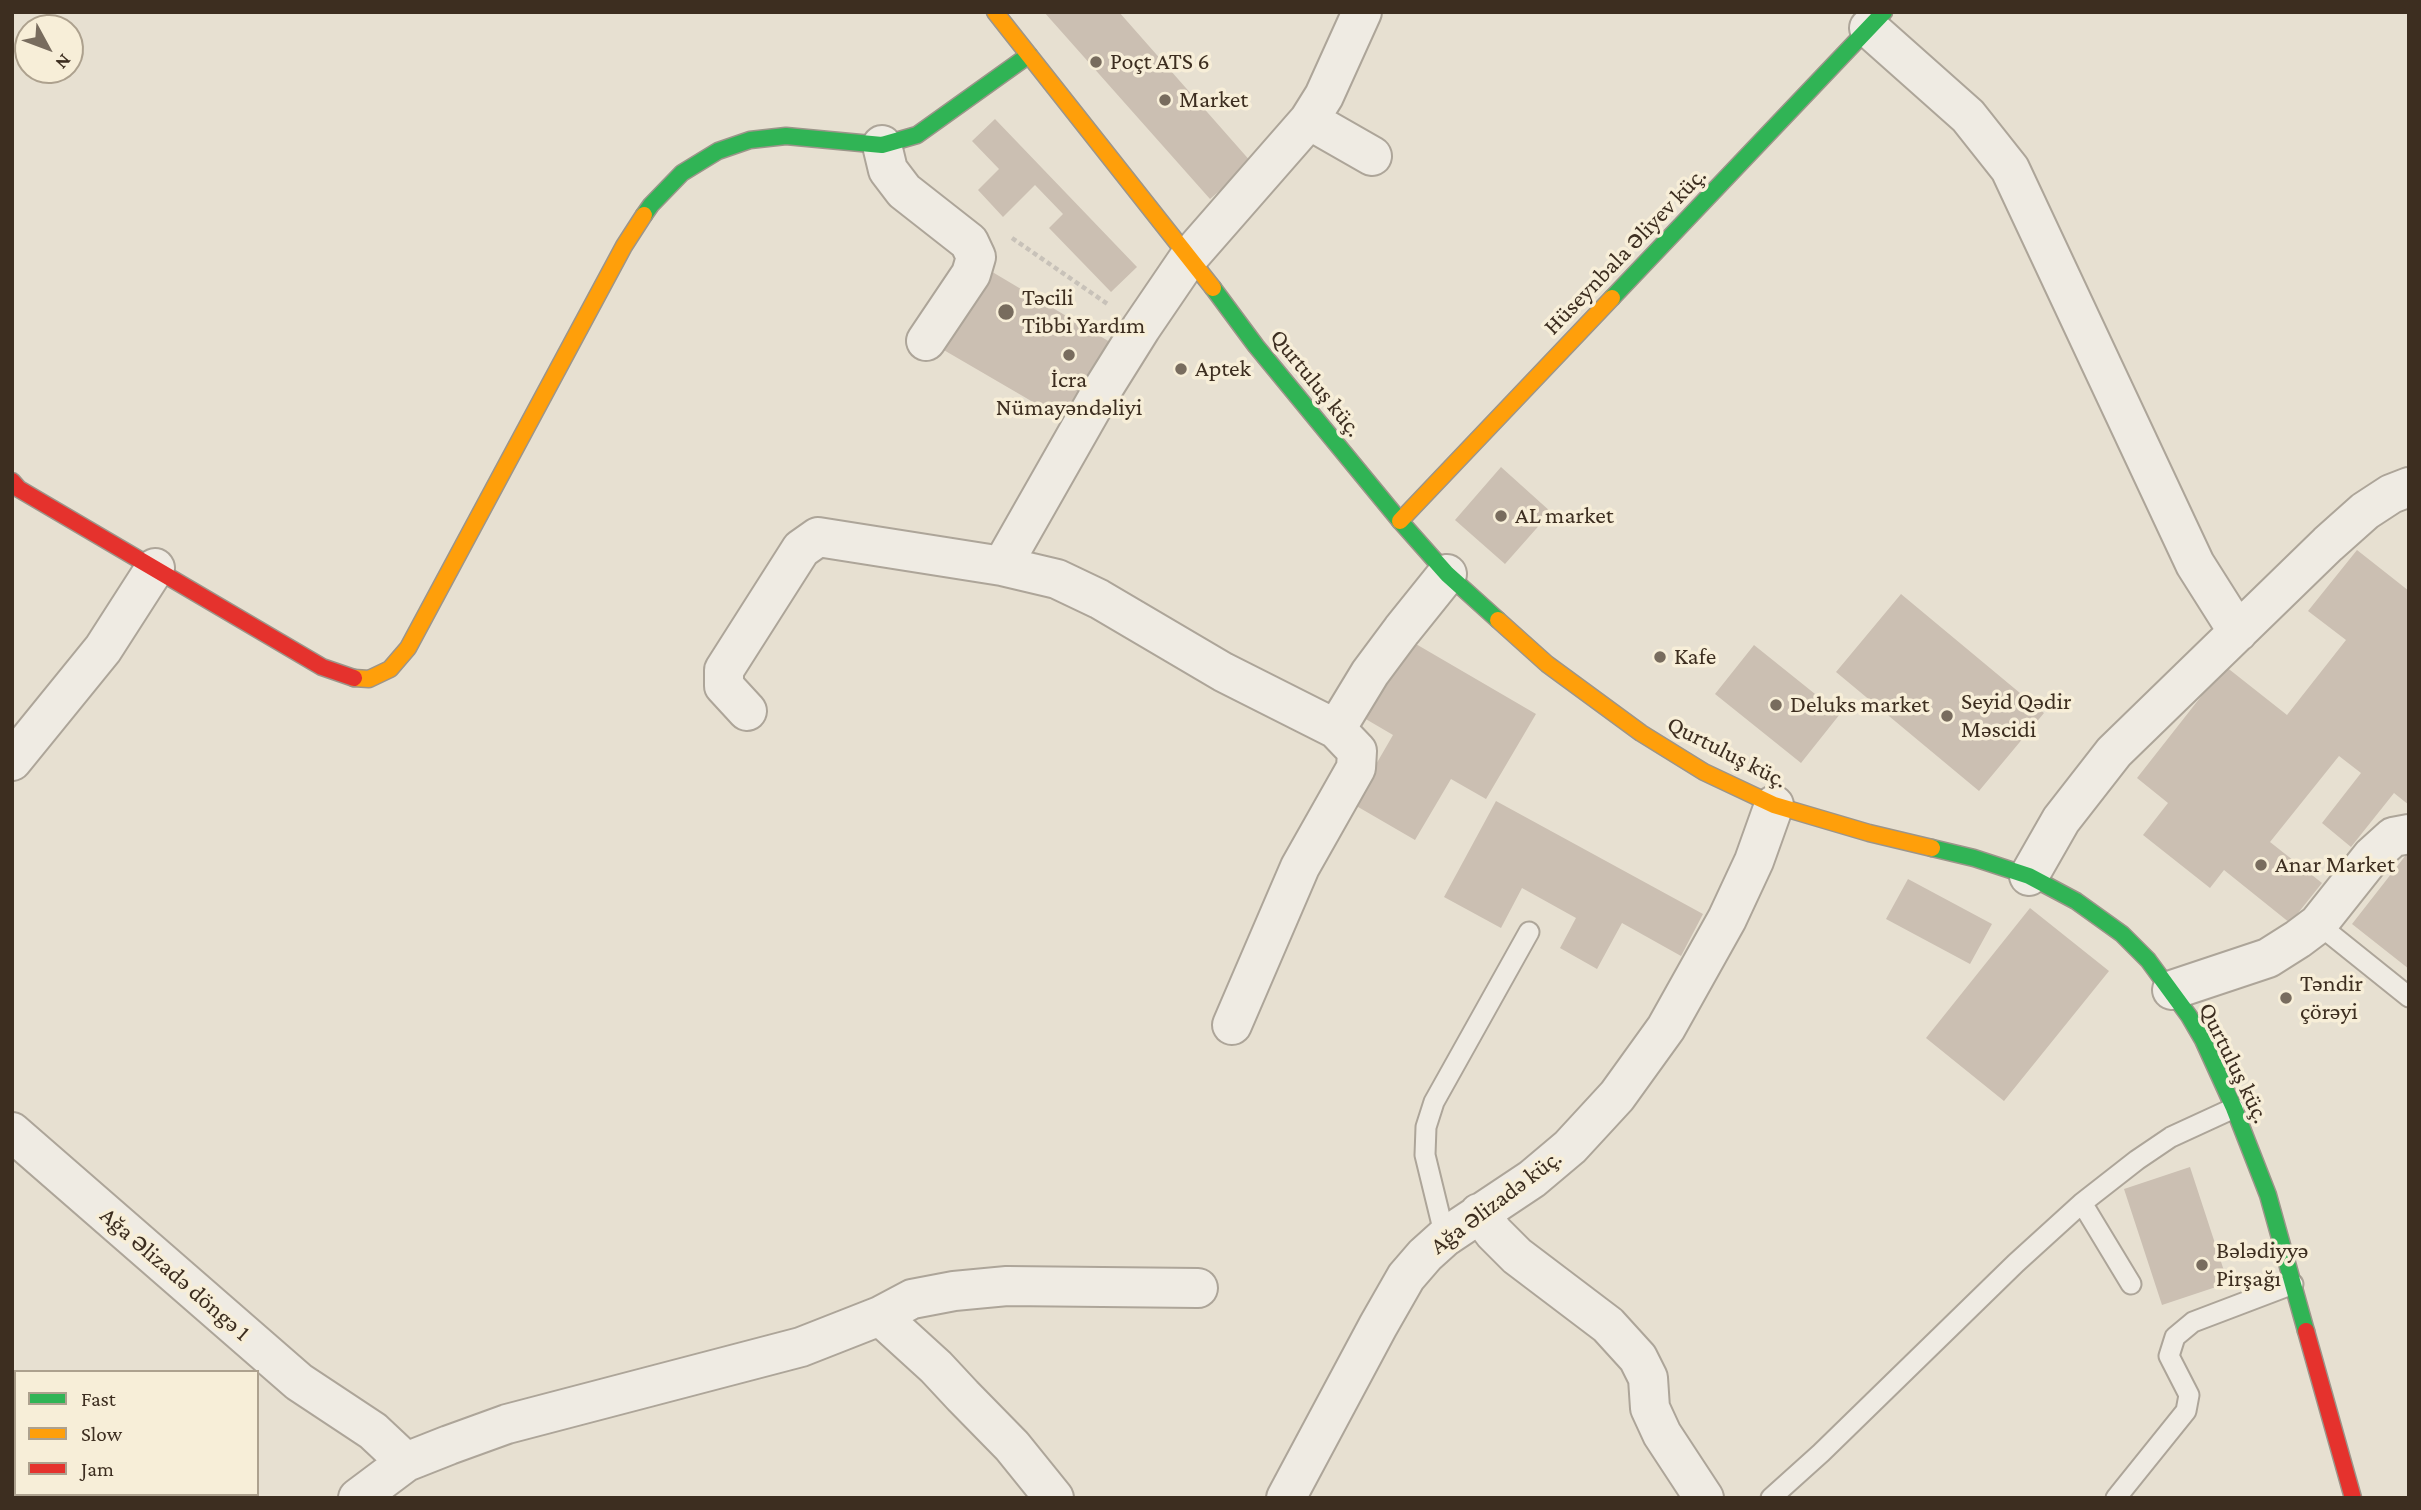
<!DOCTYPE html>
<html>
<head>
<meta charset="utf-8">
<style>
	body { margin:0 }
	#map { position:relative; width:2421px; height:1510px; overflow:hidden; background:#e7e0d1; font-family:"Crimson Pro",serif }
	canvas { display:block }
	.frame { position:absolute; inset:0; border:14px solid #3d2e20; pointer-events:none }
	.legend { position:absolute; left:14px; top:1370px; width:245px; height:126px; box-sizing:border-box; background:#f7eed8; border:2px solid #ada18e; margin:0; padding:9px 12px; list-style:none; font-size:21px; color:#3d2e20 }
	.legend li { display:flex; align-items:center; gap:14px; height:35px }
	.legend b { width:35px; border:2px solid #ada18e }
	.north { position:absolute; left:14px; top:14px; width:70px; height:70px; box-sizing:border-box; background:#f7eed8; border:2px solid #ada18e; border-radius:50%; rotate:131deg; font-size:19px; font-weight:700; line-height:28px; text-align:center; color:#3d2e20 }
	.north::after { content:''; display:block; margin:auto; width:24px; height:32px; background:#786c5e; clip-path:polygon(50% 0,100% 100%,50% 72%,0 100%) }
</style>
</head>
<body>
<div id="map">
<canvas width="2421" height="1510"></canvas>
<div class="frame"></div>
<ul class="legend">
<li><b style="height:9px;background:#30b455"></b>Fast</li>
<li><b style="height:9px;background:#ff9f0a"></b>Slow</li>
<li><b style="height:9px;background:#e5322d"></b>Jam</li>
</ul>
<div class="north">N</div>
</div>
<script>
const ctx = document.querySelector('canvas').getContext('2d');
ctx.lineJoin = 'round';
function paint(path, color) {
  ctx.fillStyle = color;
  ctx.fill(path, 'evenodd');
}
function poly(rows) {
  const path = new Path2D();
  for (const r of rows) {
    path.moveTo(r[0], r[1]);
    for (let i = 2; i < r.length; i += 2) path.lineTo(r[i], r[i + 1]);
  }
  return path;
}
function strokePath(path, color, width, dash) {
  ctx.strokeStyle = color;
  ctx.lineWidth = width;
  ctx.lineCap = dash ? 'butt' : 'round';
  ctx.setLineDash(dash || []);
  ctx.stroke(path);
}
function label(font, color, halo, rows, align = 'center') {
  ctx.font = font + ' "Crimson Pro",serif';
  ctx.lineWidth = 7;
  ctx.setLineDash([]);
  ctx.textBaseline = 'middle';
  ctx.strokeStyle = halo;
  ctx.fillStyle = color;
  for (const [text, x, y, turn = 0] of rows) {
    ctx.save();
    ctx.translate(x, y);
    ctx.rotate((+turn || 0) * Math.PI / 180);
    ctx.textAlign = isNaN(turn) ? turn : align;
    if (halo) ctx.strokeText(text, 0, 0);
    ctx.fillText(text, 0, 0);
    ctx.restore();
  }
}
const building = poly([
	[1044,12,1119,12,1252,163,1210,199],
	[995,119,1137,267,1111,292,1049,228,1063,214,1035,185,1003,217,978,190,999,169,972,141],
	[989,270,1115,345,1069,423,942,349],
	[1501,467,1551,512,1505,564,1455,520],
	[2357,550,2409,591,2409,805,2394,793,2351,847,2322,823,2361,773,2339,756,2270,842,2322,883,2290,923,2224,870,2210,888,2143,835,2168,803,2137,778,2225,666,2287,715,2346,640,2308,611],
	[1901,594,2044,713,1979,791,1836,672],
	[1409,640,1536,714,1486,799,1451,779,1415,840,1353,804,1393,735,1364,718],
	[1754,645,1840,714,1801,763,1715,694],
	[1496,801,1703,914,1681,956,1622,923,1597,969,1560,948,1576,918,1522,888,1501,928,1444,897],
	[2409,851,2409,969,2352,924],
	[1908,879,1992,924,1970,964,1886,919],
	[2030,908,2109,971,2004,1101,1926,1038],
	[2190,1167,2228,1283,2162,1305,2124,1189]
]);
const path = poly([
	[1012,238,1109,305]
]);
const lane = poly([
	[2318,924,2409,997],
	[2082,1203,2131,1284],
	[1445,1237,1425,1155,1426,1127,1434,1102,1529,932],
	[1771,1498,1821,1453,2016,1263,2082,1203,2137,1160,2171,1137,2234,1108],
	[2116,1498,2186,1411,2189,1395,2169,1356,2175,1337,2193,1322,2293,1284]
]);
const street = poly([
	[1869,28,1968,116,2010,169,2195,564,2238,632],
	[1309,120,1372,156],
	[882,145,888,170,904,191,969,242,976,257,971,274,926,341],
	[747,711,724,686,724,670,801,549,818,537,1002,566],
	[1336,729,1223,672,1099,599,1057,579,1002,566,1101,392,1141,328,1190,256,1309,120,1324,96,1362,12],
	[12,761,103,649,155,568],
	[2029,876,2061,820,2114,752,2328,544,2365,511,2391,494,2409,487],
	[2172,990,2268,958,2298,939,2318,924,2372,856,2393,837,2409,834],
	[1232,1025,1300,867,1356,768,1357,751,1336,729,1370,673,1402,630,1447,574],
	[12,1132,299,1382,373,1431,406,1462],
	[1479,1213,1494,1233,1517,1256,1608,1325,1638,1358,1648,1378,1650,1408,1662,1434,1704,1498],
	[880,1316,936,1367,963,1396,1012,1446,1054,1498],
	[358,1498,406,1462,449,1445,507,1424,801,1347,880,1316,912,1299,954,1291,1007,1286,1198,1288],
	[1286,1498,1378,1326,1406,1277,1425,1255,1445,1237,1532,1179,1570,1147,1617,1096,1666,1028,1727,919,1754,861,1774,805]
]);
const fast = poly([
	[644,215,651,205,682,173,718,151,750,140,786,136,882,145,917,135,1029,55],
	[1213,288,1256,346,1400,521,1447,574,1498,620],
	[1612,298,1884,12],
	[1932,848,1974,858,2029,876,2076,901,2122,934,2148,960,2189,1016,2203,1040,2234,1108,2268,1195,2306,1331]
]);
const slow = poly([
	[995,12,1213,288],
	[1400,521,1612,298],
	[1498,620,1547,664,1641,733,1704,772,1774,805,1869,833,1932,848],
	[354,678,369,679,390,669,408,648,624,246,644,215]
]);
const jam = poly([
	[12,481,19,489,322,667,354,678],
	[2306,1331,2353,1498]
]);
const markers = [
	[1096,62,7,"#786c5e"],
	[1165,100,7,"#786c5e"],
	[1006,312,9,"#786c5e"],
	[1069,355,7,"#786c5e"],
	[1181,369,7,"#786c5e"],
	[1501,516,7,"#786c5e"],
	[1660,657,7,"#786c5e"],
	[1776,705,7,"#786c5e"],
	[1947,716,7,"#786c5e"],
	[2261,865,7,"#786c5e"],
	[2286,998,7,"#786c5e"],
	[2202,1265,7,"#786c5e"]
];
const poiNames = [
	["Poçt ATS 6",1110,62],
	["Market",1179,100],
	["Təcili",1022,298],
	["Tibbi Yardım",1022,326],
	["Aptek",1195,369],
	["İcra",1069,380,"center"],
	["Nümayəndəliyi",1069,408,"center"],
	["AL market",1515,516],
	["Kafe",1674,657],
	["Seyid Qədir",1961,702],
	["Məscidi",1961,730],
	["Deluks market",1790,705],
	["Anar Market",2275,865],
	["Təndir",2300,984],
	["çörəyi",2300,1012],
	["Bələdiyyə",2216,1251],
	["Pirşağı",2216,1279]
];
const streetNames = [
	["Hüseynbala Əliyev küç.",1625,251,-46],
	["Qurtuluş küç.",1316,383,51],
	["Qurtuluş küç.",1727,752,27],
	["Qurtuluş küç.",2234,1063,64],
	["Ağa Əlizadə küç.",1496,1202,-37],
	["Ağa Əlizadə döngə 1",175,1274,41]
];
paint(building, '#cbbfb2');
strokePath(lane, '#ada599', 23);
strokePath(street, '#ada599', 42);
strokePath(fast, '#9c958a', 19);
strokePath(slow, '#9c958a', 19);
strokePath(jam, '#9c958a', 19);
strokePath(path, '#c8c2b9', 4.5, [5, 3.5]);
strokePath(lane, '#efebe3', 19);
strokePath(street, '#efebe3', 38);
strokePath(fast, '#30b455', 16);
strokePath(slow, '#ff9f0a', 16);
strokePath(jam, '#e5322d', 16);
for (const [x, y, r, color] of markers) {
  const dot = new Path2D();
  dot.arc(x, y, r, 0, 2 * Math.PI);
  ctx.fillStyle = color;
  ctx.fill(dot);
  strokePath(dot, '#f7eed8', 2.5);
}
label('24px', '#3d2e20', '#f7eed8', poiNames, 'left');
label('24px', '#3d2e20', '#f7eed8', streetNames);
</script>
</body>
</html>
